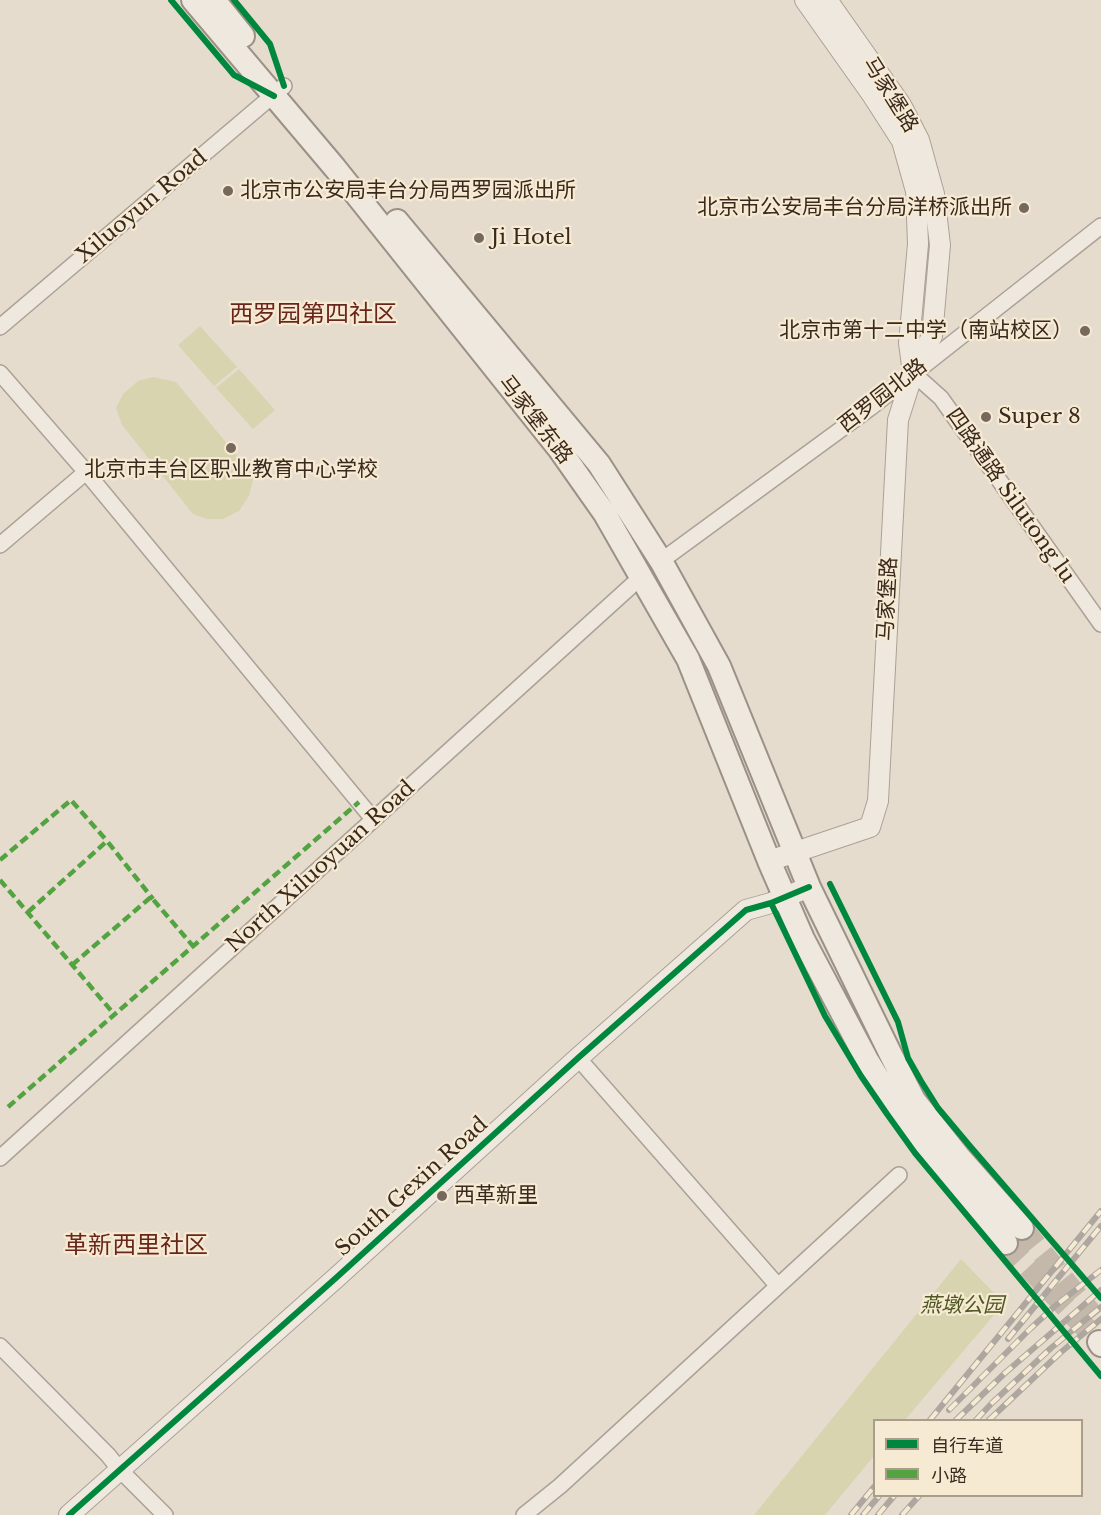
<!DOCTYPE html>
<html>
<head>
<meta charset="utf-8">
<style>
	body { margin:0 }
	#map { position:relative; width:1101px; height:1515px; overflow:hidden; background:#e6dcce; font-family:"Libre Baskerville","Noto Sans SC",serif }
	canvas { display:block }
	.legend { position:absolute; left:873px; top:1419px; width:210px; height:78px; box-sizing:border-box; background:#f7ead3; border:2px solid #ab9d8b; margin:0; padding:8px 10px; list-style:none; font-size:18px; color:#3a291e }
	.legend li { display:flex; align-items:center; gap:12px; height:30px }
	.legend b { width:30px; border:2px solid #ab9d8b }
</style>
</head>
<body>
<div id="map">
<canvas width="1101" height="1515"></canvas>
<ul class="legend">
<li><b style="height:8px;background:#00873e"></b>自行车道</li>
<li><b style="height:8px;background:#54a341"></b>小路</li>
</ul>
</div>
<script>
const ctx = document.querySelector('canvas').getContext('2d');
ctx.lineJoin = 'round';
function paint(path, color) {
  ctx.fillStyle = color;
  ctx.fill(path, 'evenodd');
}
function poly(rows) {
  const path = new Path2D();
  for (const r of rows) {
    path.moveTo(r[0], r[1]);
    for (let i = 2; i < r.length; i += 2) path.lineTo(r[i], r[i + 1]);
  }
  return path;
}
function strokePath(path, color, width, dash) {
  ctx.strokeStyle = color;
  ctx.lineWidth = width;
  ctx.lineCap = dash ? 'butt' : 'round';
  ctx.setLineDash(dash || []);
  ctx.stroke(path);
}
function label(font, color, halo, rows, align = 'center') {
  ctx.font = font + ' "Libre Baskerville","Noto Sans SC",serif';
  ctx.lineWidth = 4.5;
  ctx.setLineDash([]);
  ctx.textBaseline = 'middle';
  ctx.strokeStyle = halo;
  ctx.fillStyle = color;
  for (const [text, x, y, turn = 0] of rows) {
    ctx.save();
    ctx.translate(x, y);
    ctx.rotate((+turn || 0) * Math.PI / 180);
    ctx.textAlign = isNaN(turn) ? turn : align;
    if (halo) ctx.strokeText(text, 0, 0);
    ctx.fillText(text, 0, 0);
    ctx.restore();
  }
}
const green = poly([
	[200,326,237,367,214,386,178,345],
	[239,369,275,410,253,429,216,388],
	[153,377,176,382,254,476,249,496,239,511,223,519,207,519,193,514,122,425,116,408,123,394,138,381],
	[961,1259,1004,1303,905,1420,874,1420,874,1456,825,1515,754,1515]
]);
const secondaryTunnel = poly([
	[1022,1228,1094,1317],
	[1006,1243,1099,1342]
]);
const minor = poly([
	[0,327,284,86],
	[0,373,86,472,373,819],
	[913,373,941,398,1101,624],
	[0,545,86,472],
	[661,561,870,408,1101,226],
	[578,1058,778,1286],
	[0,1158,641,577],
	[0,1346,108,1455,120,1470,165,1515],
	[524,1515,560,1486,899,1175]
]);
const tertiary = poly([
	[805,0,873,96,902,141,916,191,918,244,909,343,913,373],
	[769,861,870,827,878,801,898,420,913,373,932,336,940,245,934,194,919,140,901,105,827,0],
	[69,1515,337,1277,578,1058,746,910,771,903,809,887]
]);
const secondary = poly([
	[193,0,335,168,560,450,605,514,688,659,769,861,803,939,867,1060,897,1109,1006,1243],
	[214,0,243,36],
	[397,221,599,464,661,561,719,666,809,887,890,1053,914,1100,960,1158,1022,1228],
	[1099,1342,1101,1345]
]);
const rail = poly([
	[1008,1339,1101,1226],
	[949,1410,1030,1329,1055,1306,1101,1270],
	[930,1420,1101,1211],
	[956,1420,1005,1373,1101,1290],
	[976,1420,992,1403,1051,1348,1101,1307],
	[989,1420,1060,1353,1101,1319],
	[851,1515,874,1487],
	[863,1515,879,1496],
	[878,1515,894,1496],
	[902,1515,919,1496]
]);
const quiet = poly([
	[0,860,71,800,107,841],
	[0,880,114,1014],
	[28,912,107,841,153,899],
	[72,965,151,897,193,946],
	[8,1107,359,802]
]);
const cycleway = poly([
	[171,0,234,75,274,96],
	[234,0,270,44,284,86],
	[830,884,898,1022,908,1058,921,1081,938,1108,969,1145,1101,1298],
	[771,903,825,1016,861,1076,887,1114,915,1153,1101,1376],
	[69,1515,337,1277,578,1058,746,910,771,903,809,887]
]);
const markers = [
	[228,191,6,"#76685c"],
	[1024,208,6,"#76685c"],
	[479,238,6,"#76685c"],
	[1085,331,6,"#76685c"],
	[986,417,6,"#76685c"],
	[231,448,6,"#76685c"],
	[442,1196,6,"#76685c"]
];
const streetNames = [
	["马家堡路",890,95,58],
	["Xiluoyun Road",142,207,-40],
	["西罗园北路",883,396,-38],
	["马家堡东路",535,420,52],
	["四路通路 Silutong lu",1010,496,55],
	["马家堡路",888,599,-87],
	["North Xiluoyuan Road",321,867,-42],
	["South Gexin Road",412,1187,-42]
];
const poiNames = [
	["北京市公安局丰台分局西罗园派出所",240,191],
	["北京市公安局丰台分局洋桥派出所",1012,208,"right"],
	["Ji Hotel",491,238],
	["北京市第十二中学（南站校区）",1073,331,"right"],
	["Super 8",998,417],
	["北京市丰台区职业教育中心学校",231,470,"center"],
	["西革新里",454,1196]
];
const parkNames = [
	["燕墩公园",962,1306]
];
const quarterNames = [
	["西罗园第四社区",313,315],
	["革新西里社区",136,1246]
];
paint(green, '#d8d4b0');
strokePath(secondaryTunnel, '#c4b8ab', 22, [22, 11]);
strokePath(minor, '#aba196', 18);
strokePath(tertiary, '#aba196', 22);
strokePath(secondary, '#9b9186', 26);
strokePath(minor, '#eee8df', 15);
strokePath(tertiary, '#eee8df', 20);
strokePath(secondary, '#eee8df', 22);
strokePath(rail, '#ada79f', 6);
strokePath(rail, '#f7ead3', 4, [11]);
strokePath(quiet, '#54a341', 4.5, [9, 4.5]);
strokePath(cycleway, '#00873e', 6);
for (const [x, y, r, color] of markers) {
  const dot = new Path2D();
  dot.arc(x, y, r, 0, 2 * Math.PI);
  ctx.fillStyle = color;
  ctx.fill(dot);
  strokePath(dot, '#f7ead3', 2);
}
label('21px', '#3a291e', '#f7ead3', streetNames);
label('21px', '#3a291e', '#f7ead3', poiNames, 'left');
label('italic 21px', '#4e5824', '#f7ead3', parkNames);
label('24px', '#69261c', '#f7ead3', quarterNames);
</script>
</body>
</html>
